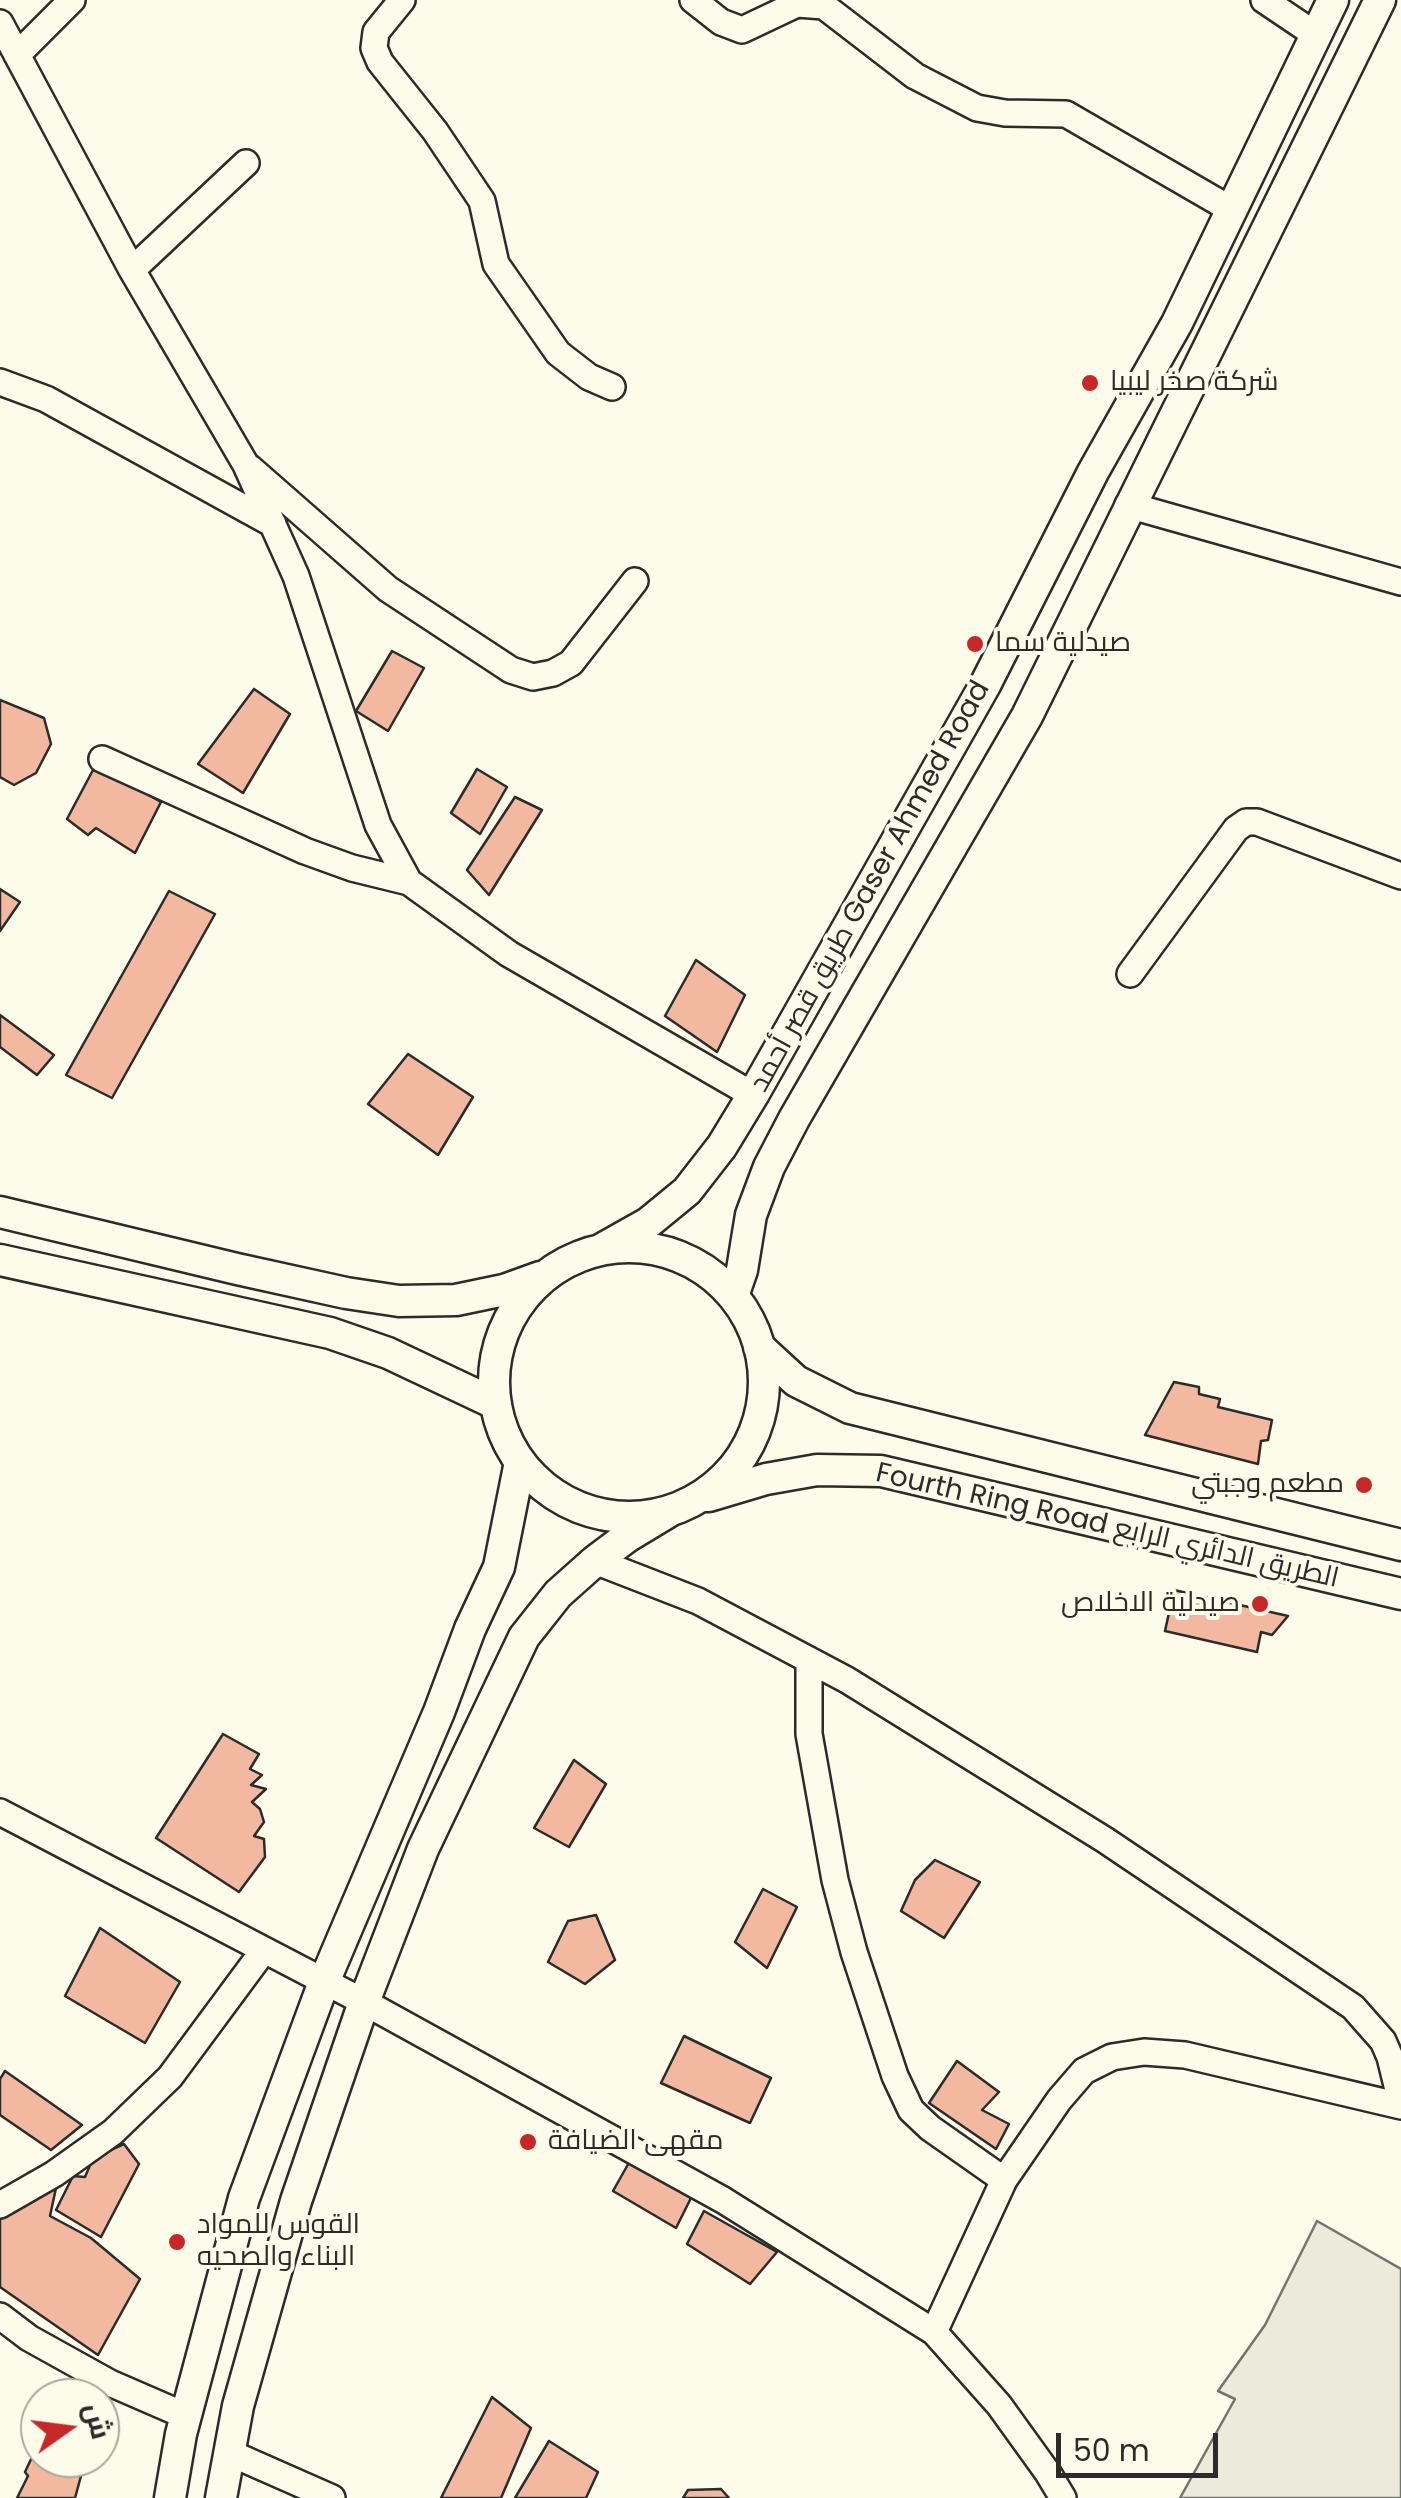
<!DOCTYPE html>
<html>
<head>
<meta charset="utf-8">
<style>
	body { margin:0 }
	#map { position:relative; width:1401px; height:2498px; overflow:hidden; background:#fdfbea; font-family:Poppins,Cairo,sans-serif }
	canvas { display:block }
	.north { position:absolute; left:20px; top:2378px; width:100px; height:100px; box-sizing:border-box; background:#fdfbea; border:2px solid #a9a89e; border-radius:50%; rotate:76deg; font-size:28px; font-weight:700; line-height:40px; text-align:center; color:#2b2b2b }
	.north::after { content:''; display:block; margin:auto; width:35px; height:45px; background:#c62828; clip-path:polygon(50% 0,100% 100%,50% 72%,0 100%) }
	.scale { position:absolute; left:1056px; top:2433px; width:162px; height:45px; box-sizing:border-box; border:5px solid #2b2b2b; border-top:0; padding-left:12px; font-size:30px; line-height:35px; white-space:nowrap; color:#2b2b2b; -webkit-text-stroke:8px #fdfbea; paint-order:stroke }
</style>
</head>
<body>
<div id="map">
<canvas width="1401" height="2498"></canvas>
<div class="north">ش</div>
<div class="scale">50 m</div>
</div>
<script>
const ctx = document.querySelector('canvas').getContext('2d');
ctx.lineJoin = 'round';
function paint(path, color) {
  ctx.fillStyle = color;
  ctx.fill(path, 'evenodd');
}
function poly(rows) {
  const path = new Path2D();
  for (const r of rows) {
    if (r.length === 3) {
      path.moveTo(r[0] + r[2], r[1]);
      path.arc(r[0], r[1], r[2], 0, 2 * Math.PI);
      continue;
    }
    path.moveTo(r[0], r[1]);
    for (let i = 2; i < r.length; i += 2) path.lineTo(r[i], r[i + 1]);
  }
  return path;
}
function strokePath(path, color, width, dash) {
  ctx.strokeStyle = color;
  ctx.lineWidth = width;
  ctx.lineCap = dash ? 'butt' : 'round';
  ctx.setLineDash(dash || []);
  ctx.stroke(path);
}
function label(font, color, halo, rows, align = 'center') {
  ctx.font = font + ' Poppins,Cairo,sans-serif';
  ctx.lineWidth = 8;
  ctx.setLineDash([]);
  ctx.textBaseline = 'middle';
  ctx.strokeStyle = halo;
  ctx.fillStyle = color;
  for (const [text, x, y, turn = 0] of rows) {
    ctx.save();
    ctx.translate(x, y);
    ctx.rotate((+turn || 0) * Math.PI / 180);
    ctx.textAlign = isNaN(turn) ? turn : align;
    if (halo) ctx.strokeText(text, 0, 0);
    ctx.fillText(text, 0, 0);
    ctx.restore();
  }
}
const green = poly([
	[1317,2221,1401,2269,1401,2498,1180,2498,1235,2399,1218,2391,1265,2325,1317,2221]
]);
const building = poly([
	[392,651,424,668,388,731,356,711,392,651],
	[254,689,290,714,243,793,198,764,254,689],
	[0,700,44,718,51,744,36,773,14,785,0,777,0,700],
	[477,769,507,787,480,834,451,813,477,769],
	[93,770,119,778,161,802,135,853,96,828,88,835,67,819,93,770],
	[515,797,542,810,489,895,467,870,515,797],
	[0,889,20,902,0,931,0,889],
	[169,891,215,914,112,1098,66,1075,169,891],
	[696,960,745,995,717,1052,665,1016,696,960],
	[0,1015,54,1055,37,1075,0,1047,0,1015],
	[408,1054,473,1097,438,1155,368,1104,408,1054],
	[1174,1382,1199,1387,1199,1394,1220,1399,1218,1407,1272,1420,1268,1440,1261,1441,1258,1464,1145,1435,1174,1382],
	[1174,1590,1288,1616,1272,1635,1261,1632,1257,1652,1165,1631,1174,1590],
	[223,1734,259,1754,250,1769,262,1775,251,1785,266,1789,252,1802,260,1809,264,1822,254,1836,264,1839,265,1857,239,1892,156,1838,223,1734],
	[574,1760,606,1784,569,1847,534,1828,574,1760],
	[935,1860,980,1882,944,1938,901,1911,915,1880,935,1860],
	[763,1889,797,1907,767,1968,735,1942,763,1889],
	[596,1915,615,1960,585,1984,548,1962,568,1921,596,1915],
	[100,1928,180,1982,145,2043,65,1996,100,1928],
	[684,2036,771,2078,750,2123,661,2083,684,2036],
	[957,2061,999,2092,982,2110,1009,2124,996,2149,929,2103,957,2061],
	[5,2071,82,2125,51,2150,0,2115,0,2079,5,2071],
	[124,2144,139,2164,101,2237,56,2210,73,2176,85,2177,93,2158,124,2144],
	[631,2159,693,2194,676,2228,613,2191,631,2159],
	[48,2183,56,2188,50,2216,91,2238,140,2279,98,2355,0,2287,0,2219,30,2202,48,2183],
	[704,2211,777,2252,750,2284,687,2244,704,2211],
	[492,2397,531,2428,501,2498,441,2498,492,2397],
	[549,2441,598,2472,586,2498,515,2498,549,2441],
	[33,2455,81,2476,75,2498,17,2498,28,2476,25,2472,33,2455],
	[721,2489,729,2498,683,2498,688,2490,721,2489]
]);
const minor = poly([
	[402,0,376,32,374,48,380,62,435,131,482,201,496,264,558,353,589,377,612,387],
	[693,0,721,22,742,30,797,4,824,6,915,76,977,108,1005,113,1066,114,1232,210],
	[1264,0,1316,35],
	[0,23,132,270,246,465,296,576,378,825,409,882,509,954,753,1095],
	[17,55,72,0],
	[132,270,246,163],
	[0,382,46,399,273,524],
	[250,468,388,589,511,670,533,677,553,673,571,663,635,581],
	[1128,505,1401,582],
	[102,759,305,851,352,868,409,882],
	[1130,974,1236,829,1246,822,1257,822,1401,876],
	[595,1561,698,1601,847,1680,1105,1840,1353,2007,1383,2041,1390,2057,1401,2102],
	[809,1660,809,1734,835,1880,854,1952,895,2076,911,2110,930,2128,1004,2180],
	[0,1812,364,2002,723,2200,934,2332,999,2405,1048,2473,1063,2498],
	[0,2205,54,2174,113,2132,170,2077,264,1950],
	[0,2316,29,2338,110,2383,186,2416],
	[934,2332,1004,2180,1059,2100,1084,2071,1112,2057,1144,2052,1185,2055,1401,2106],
	[230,2453,332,2498]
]);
const major = poly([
	[0,1212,237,1269,346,1293,399,1301,456,1300,504,1290,540,1277],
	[629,1382,135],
	[600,1250,648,1223,687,1191,722,1146,753,1095,985,685,1093,472,1177,323,1333,0],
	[0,1260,330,1333,388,1353,496,1404],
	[733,1296,742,1270,751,1215,769,1167,794,1119,1027,716,1380,0],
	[759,1347,796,1381,850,1408,1401,1545],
	[709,1496,766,1479,817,1470,881,1471,1401,1594],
	[170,2498,181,2434,244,2198,324,1982,439,1712,470,1629,499,1567,520,1462],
	[221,2498,238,2406,296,2201,364,2002,423,1849,524,1637,558,1594,595,1561,627,1537,670,1511]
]);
const markers = [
	[1090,383,10,"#c62828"],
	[975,644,10,"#c62828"],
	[1364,1485,10,"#c62828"],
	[1260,1604,10,"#c62828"],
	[528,2142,10,"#c62828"],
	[177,2242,10,"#c62828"]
];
const poiNames = [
	["شركة صخر ليبيا",1110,383],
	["صيدلية سما",995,644],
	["مطعم وجبتي",1344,1485,"right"],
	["صيدلية الاخلاص",1240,1604,"right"],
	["مقهى الضيافة",548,2142],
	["القوس للمواد",197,2226],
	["البناء والصحيه",197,2258]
];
const streetNames = [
	["طريق قصر أحمد Gaser Ahmed Road",871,887,-61],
	["Fourth Ring Road الطريق الدائري الرابع",1107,1527,13]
];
paint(green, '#ecebdb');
strokePath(green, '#74746e', 2.5);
paint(building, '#f2b8a0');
strokePath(building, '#2b2b2b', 2.5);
strokePath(minor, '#2b2b2b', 30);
strokePath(major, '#2b2b2b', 35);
strokePath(minor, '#fdfbea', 25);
strokePath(major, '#fdfbea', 30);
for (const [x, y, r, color] of markers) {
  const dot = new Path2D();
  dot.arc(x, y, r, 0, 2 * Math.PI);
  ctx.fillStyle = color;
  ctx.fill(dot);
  strokePath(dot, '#fdfbea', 4);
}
label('28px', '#2b2b2b', '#fdfbea', poiNames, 'left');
label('28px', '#2b2b2b', '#fdfbea', streetNames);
</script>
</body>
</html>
